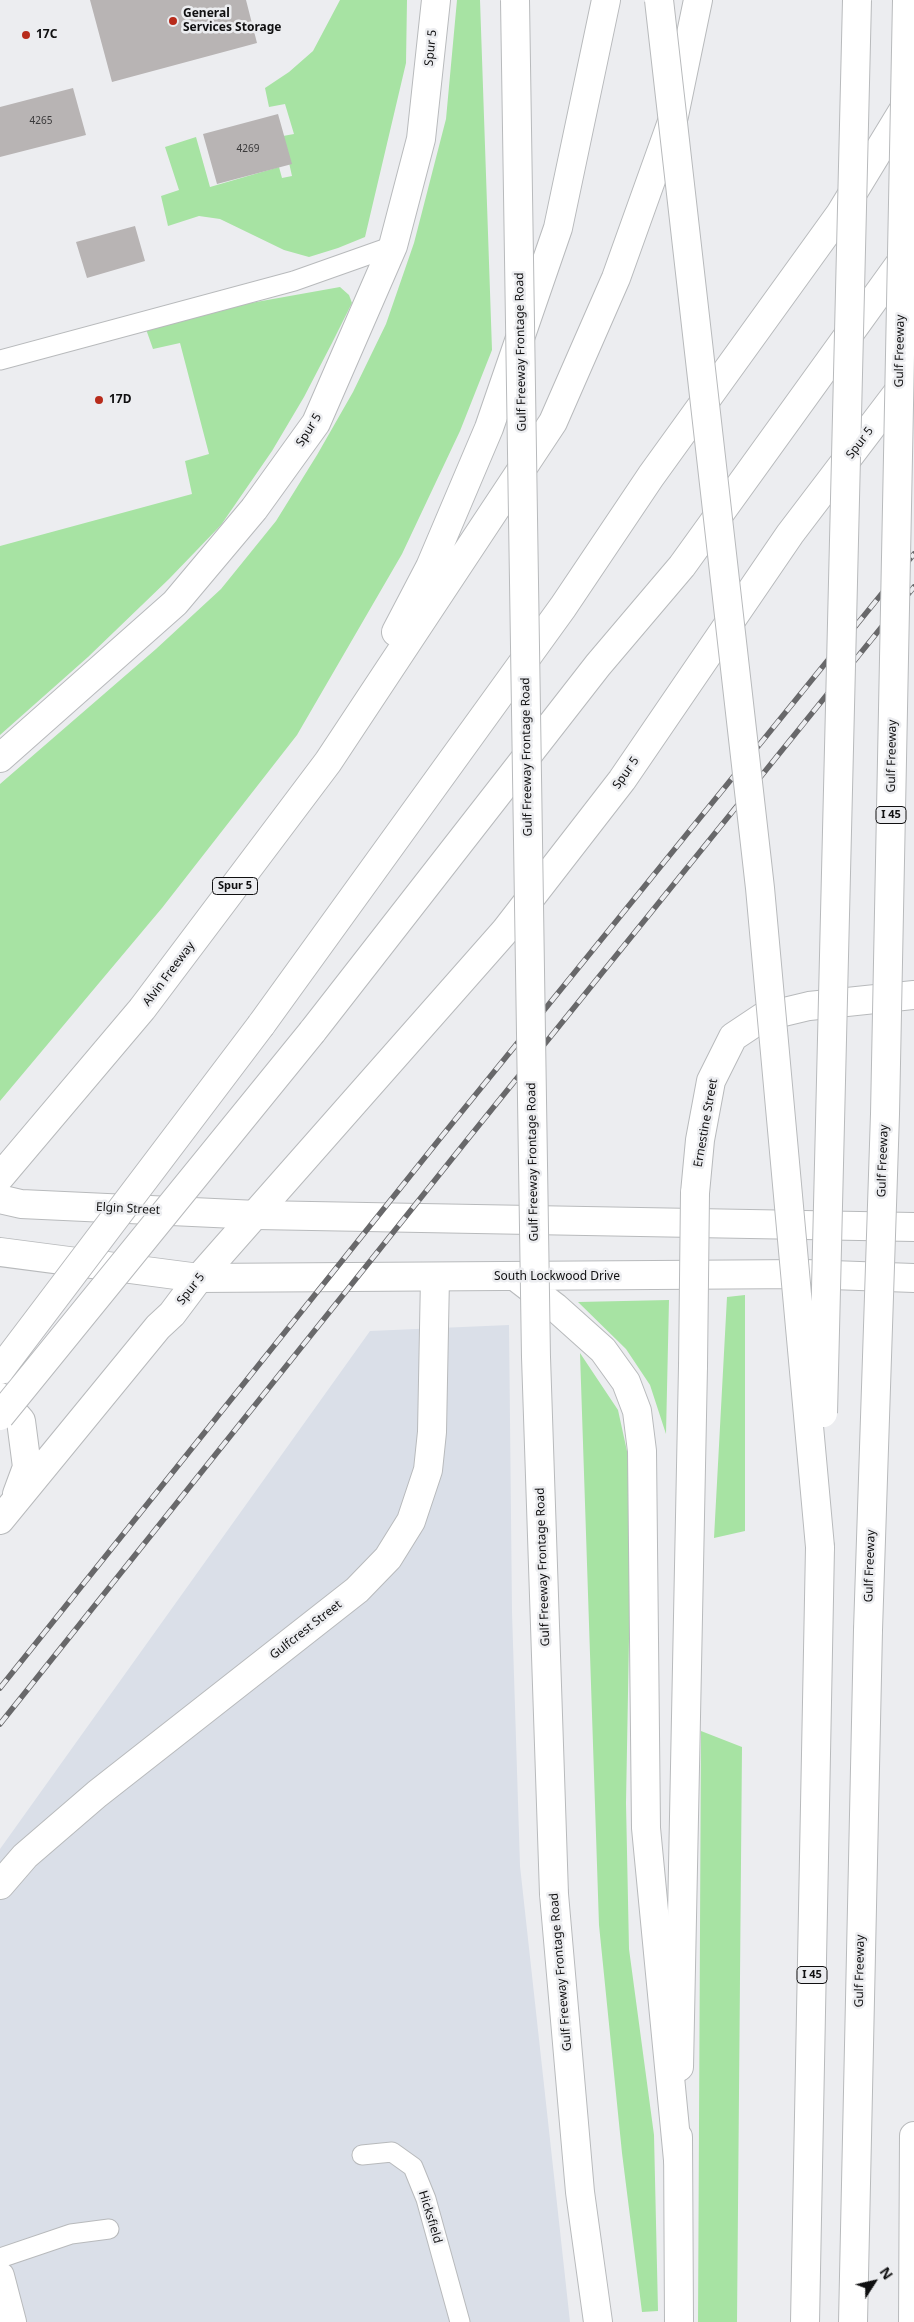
<!DOCTYPE html>
<html>
<head>
<meta charset="utf-8">
<style>
	body { margin:0 }
	#map { position:relative; width:914px; height:2322px; overflow:hidden; background:#ecedf0; font-family:"Noto Sans",sans-serif }
	canvas { display:block }
	.north { position:absolute; left:849px; top:2257px; width:50px; height:50px; -webkit-text-stroke:4px #ecedf0; paint-order:stroke; rotate:55deg; font-size:14px; font-weight:700; line-height:20px; text-align:center; color:#101011 }
	.north::after { content:''; display:block; margin:auto; width:18px; height:22px; background:#101011; clip-path:polygon(50% 0,100% 100%,50% 72%,0 100%) }
</style>
</head>
<body>
<div id="map">
<canvas width="914" height="2322"></canvas>
<div class="north">N</div>
</div>
<script>
const ctx = document.querySelector('canvas').getContext('2d');
ctx.lineJoin = 'round';
function paint(path, color) {
  ctx.fillStyle = color;
  ctx.fill(path, 'evenodd');
}
function poly(rows) {
  const path = new Path2D();
  for (const r of rows) {
    path.moveTo(r[0], r[1]);
    for (let i = 2; i < r.length; i += 2) path.lineTo(r[i], r[i + 1]);
  }
  return path;
}
function strokePath(path, color, width, dash) {
  ctx.strokeStyle = color;
  ctx.lineWidth = width;
  ctx.lineCap = dash ? 'butt' : 'round';
  ctx.setLineDash(dash || []);
  ctx.stroke(path);
}
function label(font, color, halo, rows, align = 'center') {
  ctx.font = font + ' "Noto Sans",sans-serif';
  ctx.lineWidth = 5;
  ctx.setLineDash([]);
  ctx.textBaseline = 'middle';
  ctx.strokeStyle = halo;
  ctx.fillStyle = color;
  for (const [text, x, y, turn = 0] of rows) {
    ctx.save();
    ctx.translate(x, y);
    ctx.rotate((+turn || 0) * Math.PI / 180);
    ctx.textAlign = isNaN(turn) ? turn : align;
    if (halo) ctx.strokeText(text, 0, 0);
    ctx.fillText(text, 0, 0);
    ctx.restore();
  }
}
const built = poly([
	[509,1325,512,1612,520,1866,570,2322,0,2322,0,1849,370,1331]
]);
const green = poly([
	[340,0,407,0,406,63,365,237,338,248,309,257,284,250,220,219,199,216,168,226,161,196,179,190,165,147,196,137,210,187,279,167,282,178,292,176,283,136,294,134,285,104,269,107,265,88,289,72,313,51],
	[457,0,480,0,492,350,460,431,402,554,297,735,162,908,0,1101,0,784,156,649,221,589,276,521,317,455,353,392,386,324,414,243,446,119],
	[340,287,349,295,352,303,332,343,304,397,272,451,221,525,169,579,88,657,0,735,0,546,192,494,185,461,209,454,180,343,153,349,141,315,217,309],
	[745,1295,745,1531,714,1538,727,1297],
	[669,1300,666,1434,650,1385,626,1349,578,1302],
	[580,1353,618,1410,632,1474,626,1803,629,1949,654,2135,658,2311,642,2312,622,2153,599,1925],
	[701,1731,742,1747,737,2322,698,2322]
]);
const building = poly([
	[90,0,246,0,257,43,112,82],
	[73,88,86,135,0,157,0,107],
	[278,114,292,164,217,184,203,134],
	[135,226,145,261,87,278,76,242]
]);
const service = poly([
	[0,360,294,281,393,246],
	[362,2155,392,2152,413,2167,426,2199,460,2322],
	[0,2258,71,2234,109,2229]
]);
const minor = poly([
	[0,1885,25,1856,97,1794,357,1590,388,1558,411,1521,428,1470,432,1432,435,1277],
	[0,2276,12,2322]
]);
const secondary = poly([
	[0,758,175,603,254,509,316,423,393,246,421,139,436,0],
	[695,1193,700,1140,711,1081,733,1037,763,1017,809,1006,914,995],
	[0,1397,21,1421,27,1467,17,1494],
	[0,1520,158,1327,172,1314,199,1278,505,931,622,780,790,534,914,371],
	[554,1894,580,2192,598,2322],
	[679,2067,693,1366],
	[678,2137,679,2322]
]);
const primary = poly([
	[0,1199,21,1204,257,1215,914,1227],
	[0,1252,199,1278,805,1274,914,1278],
	[516,1277,555,1307,603,1350,626,1382,637,1411,642,1451,646,1828,678,2160]
]);
const motorway = poly([
	[396,632,430,567,489,428,558,228,606,0],
	[261,1025,563,607,651,476,840,214,910,99],
	[312,1032,598,665,682,566,909,251],
	[0,1177,142,1009,328,762,553,422,616,278,674,116,698,0],
	[805,2322,820,1547],
	[853,2322,868,1630],
	[913,2322,914,2136]
]);
const rail = poly([
	[0,1688,442,1136,914,554],
	[0,1724,467,1140,914,587]
]);
const secondaryBridge = poly([
	[515,0,536,1357,554,1894],
	[693,1366,695,1193]
]);
const motorwayBridge = poly([
	[659,0,760,888,820,1547],
	[0,1370,261,1025],
	[823,1413,857,0],
	[0,1416,312,1032],
	[868,1630,885,1114,907,0]
]);
const markers = [
	[173,21,5,"#b82b1b"],
	[26,35,5,"#b82b1b"],
	[99,400,5,"#b82b1b"]
];
const numberNames = [
	["4265",41,121],
	["4269",248,149]
];
const shields = [
	[891,815,30],
	[235,886,45],
	[812,1975,30]
];
const shieldNames = [
	["I 45",891,815],
	["Spur 5",235,886],
	["I 45",812,1975]
];
const poiNames = [
	["General",183,14],
	["Services Storage",183,28],
	["17C",36,35],
	["17D",109,400]
];
const streetNames = [
	["Spur 5",431,48,-84],
	["Gulf Freeway",900,351,-89],
	["Gulf Freeway Frontage Road",521,352,-91],
	["Spur 5",309,430,-58],
	["Spur 5",860,443,-53],
	["Gulf Freeway",892,756,-89],
	["Gulf Freeway Frontage Road",527,757,-91],
	["Spur 5",626,773,-55],
	["Alvin Freeway",169,974,-53],
	["Ernestine Street",706,1123,-80],
	["Gulf Freeway",883,1161,-88],
	["Gulf Freeway Frontage Road",533,1162,-91],
	["Elgin Street",128,1209,3],
	["South Lockwood Drive",557,1277],
	["Spur 5",191,1289,-52],
	["Gulf Freeway",870,1566,-88],
	["Gulf Freeway Frontage Road",543,1567,-92],
	["Gulfcrest Street",306,1630,-38],
	["Gulf Freeway",860,1971,-89],
	["Gulf Freeway Frontage Road",561,1972,-95],
	["Hicksfield",430,2217,73]
];
paint(built, '#dadfe8');
paint(green, '#a7e3a3');
paint(building, '#b8b4b4');
strokePath(service, '#b8babc', 21);
strokePath(minor, '#b8babc', 30);
strokePath(secondary, '#b8babc', 30);
strokePath(primary, '#b8babc', 30);
strokePath(motorway, '#b8babc', 30);
strokePath(service, '#fff', 19);
strokePath(minor, '#fff', 28);
strokePath(secondary, '#fff', 28);
strokePath(primary, '#fff', 28);
strokePath(motorway, '#fff', 28);
strokePath(rail, '#68686a', 5.5);
strokePath(rail, '#ecedf0', 4, [11]);
strokePath(secondaryBridge, '#b8babc', 30, []);
strokePath(motorwayBridge, '#b8babc', 30, []);
strokePath(secondaryBridge, '#fff', 28);
strokePath(motorwayBridge, '#fff', 28);
for (const [x, y, r, color] of markers) {
  const dot = new Path2D();
  dot.arc(x, y, r, 0, 2 * Math.PI);
  ctx.fillStyle = color;
  ctx.fill(dot);
  strokePath(dot, '#ecedf0', 2);
}
label('10px', '#3a393a', null, numberNames);
for (const [x, y, w] of shields) {
  const box = new Path2D();
  box.roundRect(x - w / 2, y - 8.5, w, 17, 4);
  ctx.fillStyle = '#ecedf0';
  ctx.fill(box);
  strokePath(box, '#101011', 1);
}
label('bold 11px', '#101011', null, shieldNames);
label('bold 12px', '#101011', '#ecedf0', poiNames, 'left');
label('12px', '#101011', '#ecedf0', streetNames);
</script>
</body>
</html>
